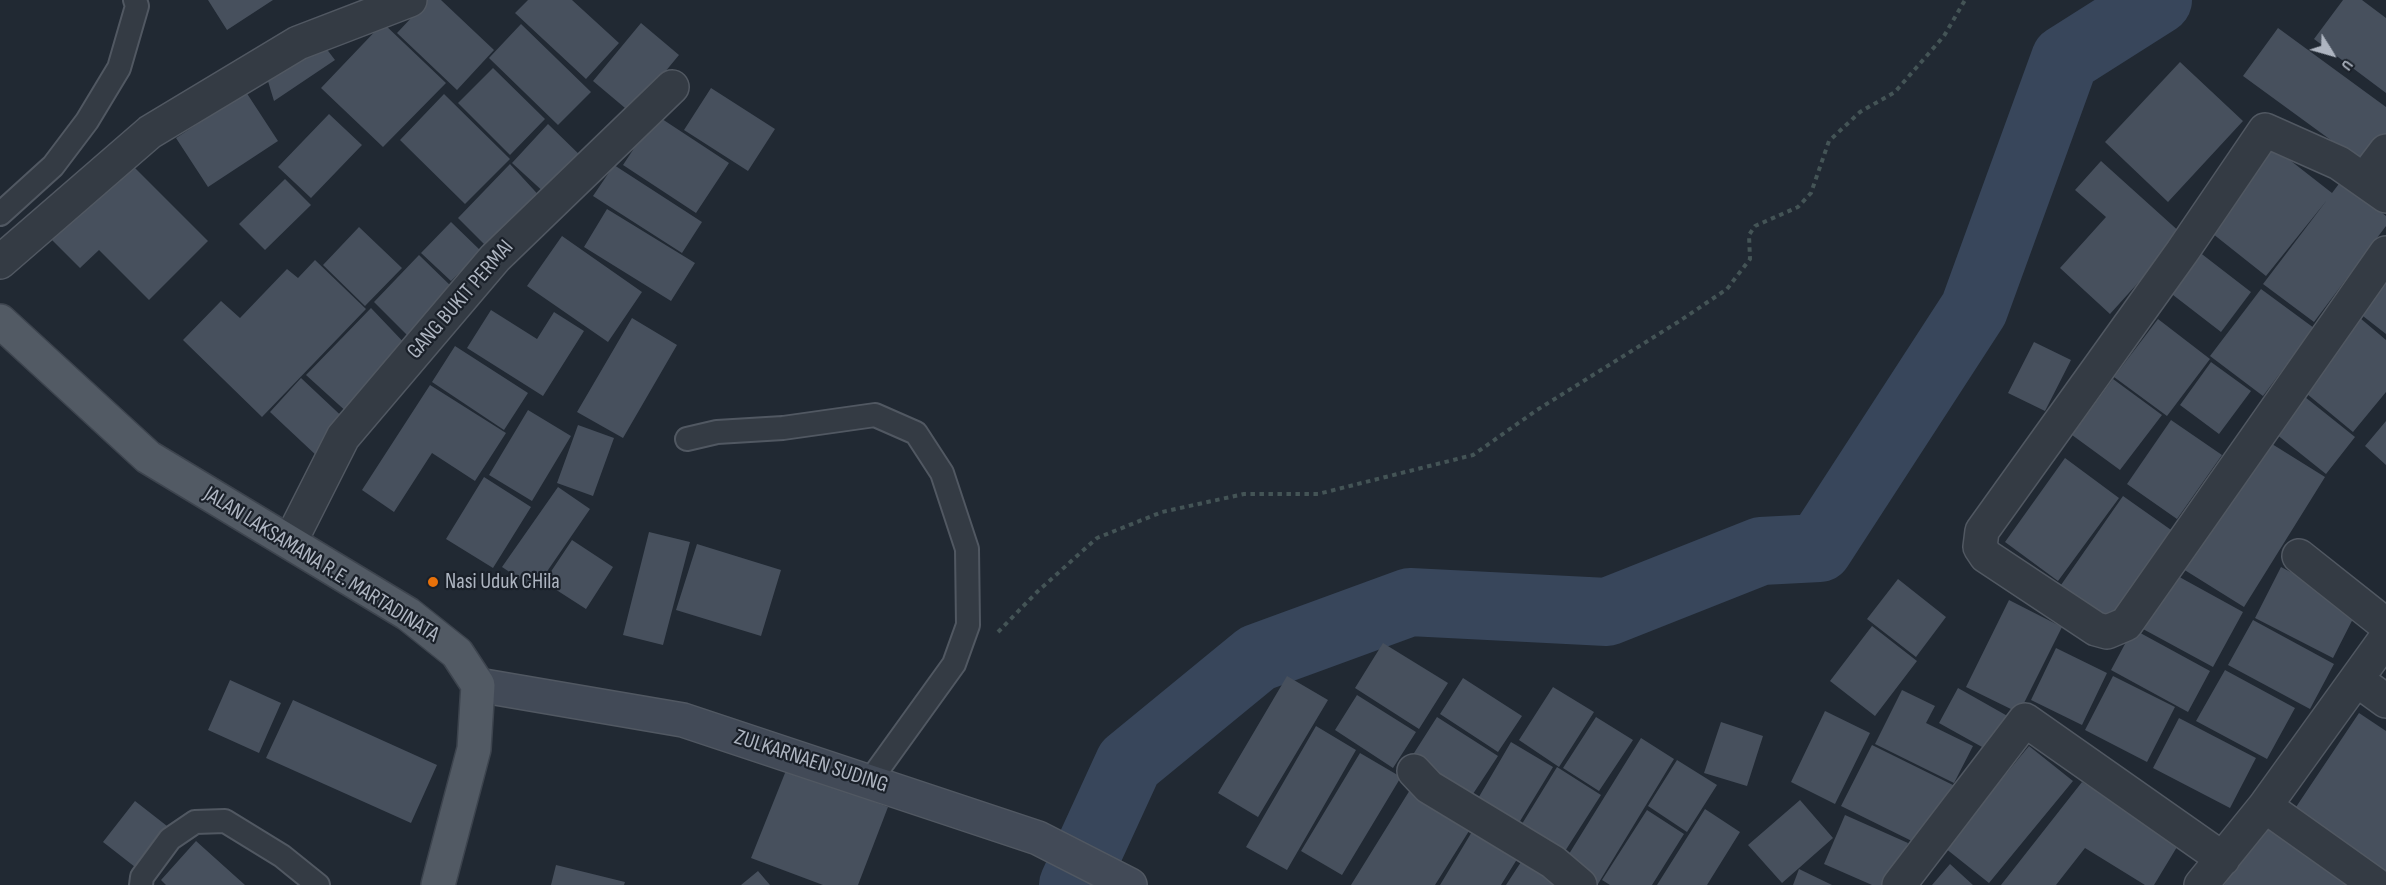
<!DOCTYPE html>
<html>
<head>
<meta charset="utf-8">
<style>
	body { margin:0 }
	#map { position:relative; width:2386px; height:885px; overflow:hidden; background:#212933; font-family:"Sofia Sans Condensed",sans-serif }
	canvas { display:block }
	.north { position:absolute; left:2302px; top:24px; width:60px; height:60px; -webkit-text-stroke:4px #1a2029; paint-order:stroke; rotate:127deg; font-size:16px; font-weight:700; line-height:24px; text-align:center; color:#aeb5c1 }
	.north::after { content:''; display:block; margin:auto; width:21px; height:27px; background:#aeb5c1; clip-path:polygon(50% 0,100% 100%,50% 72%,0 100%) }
</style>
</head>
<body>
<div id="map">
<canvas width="2386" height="885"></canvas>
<div class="north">U</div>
</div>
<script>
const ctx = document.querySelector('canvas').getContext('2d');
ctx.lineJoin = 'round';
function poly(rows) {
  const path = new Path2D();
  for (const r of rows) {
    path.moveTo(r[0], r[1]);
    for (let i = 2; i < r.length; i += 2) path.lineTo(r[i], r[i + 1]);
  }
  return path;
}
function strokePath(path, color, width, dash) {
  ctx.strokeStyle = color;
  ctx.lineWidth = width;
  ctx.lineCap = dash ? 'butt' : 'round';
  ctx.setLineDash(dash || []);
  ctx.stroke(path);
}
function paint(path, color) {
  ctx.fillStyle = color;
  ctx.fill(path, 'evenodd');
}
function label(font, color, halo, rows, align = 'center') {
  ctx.font = font + ' "Sofia Sans Condensed",sans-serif';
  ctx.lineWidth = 4.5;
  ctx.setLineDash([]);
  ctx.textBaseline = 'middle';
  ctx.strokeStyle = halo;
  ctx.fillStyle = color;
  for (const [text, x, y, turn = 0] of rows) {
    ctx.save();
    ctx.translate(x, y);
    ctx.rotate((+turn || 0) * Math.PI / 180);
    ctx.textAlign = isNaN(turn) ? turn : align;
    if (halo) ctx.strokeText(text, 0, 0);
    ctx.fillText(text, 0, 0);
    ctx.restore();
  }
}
const river = poly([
	[1073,885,1129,763,1257,658,1410,602,1607,612,1761,551,1819,548,1974,309,2065,59,2158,0]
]);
const building = poly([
	[208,0,273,0,227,30],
	[428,0,441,0,494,50,457,90,397,33],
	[528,0,572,0,619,43,586,79,515,13],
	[2343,0,2362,0,2386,18,2386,93,2314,39],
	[383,23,446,83,383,147,321,88],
	[641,23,679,55,631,113,593,81],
	[521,24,591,92,558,125,489,58],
	[2278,28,2386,107,2386,136,2365,165,2243,76],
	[319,39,335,60,274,101,264,68],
	[2180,62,2243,121,2168,202,2105,142],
	[493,68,545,119,510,155,458,103],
	[711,88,775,129,748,171,684,130],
	[246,92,278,141,208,187,176,138],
	[444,94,510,159,465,204,400,140],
	[329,114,362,145,311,198,278,167],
	[656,115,729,163,696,213,623,165],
	[548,124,585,160,547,195,512,163],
	[2268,143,2332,193,2341,181,2386,216,2386,226,2314,322,2263,284,2327,200,2266,276,2203,226],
	[2101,161,2182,234,2110,314,2060,268,2106,217,2075,190],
	[130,163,208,241,149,300,99,250,80,268,52,240],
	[510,164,545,202,494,254,458,218],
	[614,165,702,222,682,253,593,196],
	[285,179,311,205,265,250,239,224],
	[607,209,695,263,671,301,584,247],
	[451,222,481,251,451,281,421,253],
	[359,227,402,268,365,306,323,265],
	[562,236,642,292,608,342,527,286],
	[2194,248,2251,292,2221,332,2164,288],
	[419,255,454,289,408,336,374,302],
	[315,260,366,309,262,417,183,340,221,301,240,318,287,269,298,278],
	[2386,268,2386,334,2354,309],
	[2261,289,2314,328,2263,396,2210,356],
	[371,308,410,349,349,414,306,375],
	[491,310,537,339,554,312,584,331,543,396,467,348],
	[632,318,677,345,623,438,577,412],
	[2360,318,2386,340,2386,392,2353,432,2301,389],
	[2158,319,2210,359,2167,416,2114,377],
	[2034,342,2071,360,2045,411,2008,393],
	[455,346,528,393,504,430,432,382],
	[2211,362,2251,391,2219,434,2180,405],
	[301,378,350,424,318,457,270,412],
	[2113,379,2162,415,2120,470,2072,435],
	[430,385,506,433,475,481,432,453,394,512,362,490],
	[2295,389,2355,437,2326,474,2266,426],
	[528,410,571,436,532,501,489,475],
	[2171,420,2222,455,2177,519,2127,484],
	[2386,421,2386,465,2365,446],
	[578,425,614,438,593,496,557,483],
	[2264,439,2325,477,2244,607,2183,569],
	[2065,458,2119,498,2058,581,2005,542],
	[484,477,531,507,493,568,446,539],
	[558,487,590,509,535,589,502,567],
	[2123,496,2174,532,2111,621,2061,585],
	[649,532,690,542,663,645,623,635],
	[572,540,613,567,586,609,544,582],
	[697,544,781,570,761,636,676,610],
	[2281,567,2359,607,2333,658,2255,618],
	[2174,574,2243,612,2213,667,2143,629],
	[1898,579,1946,617,1916,657,1867,619],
	[2009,600,2062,627,2019,713,1966,687],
	[2253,620,2334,664,2310,709,2228,665],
	[1872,626,1917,661,1875,716,1830,681],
	[2133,629,2210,671,2188,712,2111,670],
	[1383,643,1448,683,1419,729,1355,688],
	[2056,648,2107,673,2082,725,2031,700],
	[2225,670,2295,708,2267,759,2196,721],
	[1287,676,1328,700,1258,817,1218,793],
	[2113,676,2175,707,2147,762,2085,730],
	[1463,678,1522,716,1498,752,1440,714],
	[230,680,281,703,259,753,208,730],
	[1553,687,1594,712,1559,767,1519,740],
	[1958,688,2011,718,1991,752,1939,723],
	[1902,690,1935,706,1926,723,1973,746,1954,783,1875,744],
	[1357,695,1416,732,1393,768,1335,730],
	[293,700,437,765,411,823,266,758],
	[1825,711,1870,733,1835,804,1791,782],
	[2359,713,2386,731,2386,884,2288,819],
	[1437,717,1498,756,1467,803,1407,764],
	[1596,717,1633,740,1599,791,1563,768],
	[2179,718,2256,758,2230,808,2153,768],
	[1721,722,1763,736,1747,786,1704,773],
	[1316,726,1356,750,1287,870,1246,847],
	[1641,738,1674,759,1598,884,1564,862],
	[1511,742,1553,767,1514,831,1473,807],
	[1872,745,1957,787,1926,848,1841,806],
	[2029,746,2073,781,1989,883,1945,848],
	[1360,753,1401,777,1342,875,1301,851],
	[1677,760,1717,785,1687,832,1648,806],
	[1557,767,1601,795,1560,859,1517,832],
	[787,768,888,807,858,885,823,885,751,858],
	[2082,782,2180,842,2154,885,2145,885,2085,848,2056,885,2001,885],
	[1413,785,1474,823,1435,885,1351,885],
	[1800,800,1833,838,1782,883,1748,845],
	[135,801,167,826,135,867,103,842],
	[1705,809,1740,832,1707,885,1657,885],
	[1647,810,1684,834,1652,885,1610,885,1602,880],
	[1845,815,1908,843,1889,885,1872,885,1824,864],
	[2272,818,2367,885,2224,885],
	[1479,820,1524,848,1501,885,1440,885],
	[196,841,245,885,166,885,161,880],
	[1521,862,1558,885,1506,885],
	[1950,864,1973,885,1932,885],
	[556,865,625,882,624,885,551,885],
	[1799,869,1832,885,1793,885],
	[758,871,770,885,741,885]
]);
const path = poly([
	[998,632,1038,591,1097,538,1162,512,1244,494,1318,494,1473,455,1537,410,1678,322,1727,289,1750,259,1749,235,1755,226,1798,207,1811,193,1829,141,1860,112,1895,92,1944,36,1965,0]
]);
const lane = poly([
	[0,214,53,166,87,121,119,68,137,6,135,0],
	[687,439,717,432,783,428,875,415,916,433,942,473,967,549,968,625,954,664,869,782],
	[141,885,142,877,170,839,195,822,225,821,282,856,318,885]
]);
const street = poly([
	[2364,180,2386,151],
	[2386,196,2339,163,2265,130,2182,252,1982,531,1980,547,1986,556,2096,629,2107,632,2126,624,2386,253],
	[0,262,150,132,298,43,410,0],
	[290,542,343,437,495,258,672,87],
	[2299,556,2386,625],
	[2357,680,2386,701],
	[1414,771,1429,787,1553,862,1580,885],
	[2265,806,2376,885],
	[1899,885,2025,720,2223,859],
	[2201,885,2265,806,2386,638]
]);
const secondary = poly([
	[478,685,683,720,1038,838,1130,885]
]);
const primary = poly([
	[0,321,148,457,408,614,457,653,478,685,474,749,438,885]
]);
const markers = [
	[433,582,6,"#e8710a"]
];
const streetNames = [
	["GANG BUKIT PERMAI",461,300,-49],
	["JALAN LAKSAMANA R.E. MARTADINATA",321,565,32],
	["ZULKARNAEN SUDING",811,762,18]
];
const poiNames = [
	["Nasi Uduk CHila",445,582]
];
strokePath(river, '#38465b', 68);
paint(building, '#47505d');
strokePath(lane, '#515862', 26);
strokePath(street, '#515862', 36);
strokePath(secondary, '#515862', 36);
strokePath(primary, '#3d444e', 36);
strokePath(path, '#445456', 4, [4.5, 4.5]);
strokePath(lane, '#343b44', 22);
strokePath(street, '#343b44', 33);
strokePath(secondary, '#424a57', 33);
strokePath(primary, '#525a64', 33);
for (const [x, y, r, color] of markers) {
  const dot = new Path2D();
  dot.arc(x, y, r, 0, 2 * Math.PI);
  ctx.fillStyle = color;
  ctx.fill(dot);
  strokePath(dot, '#1a2029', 2);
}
label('22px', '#aeb5c1', '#1a2029', streetNames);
label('22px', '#aeb5c1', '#1a2029', poiNames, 'left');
</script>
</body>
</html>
